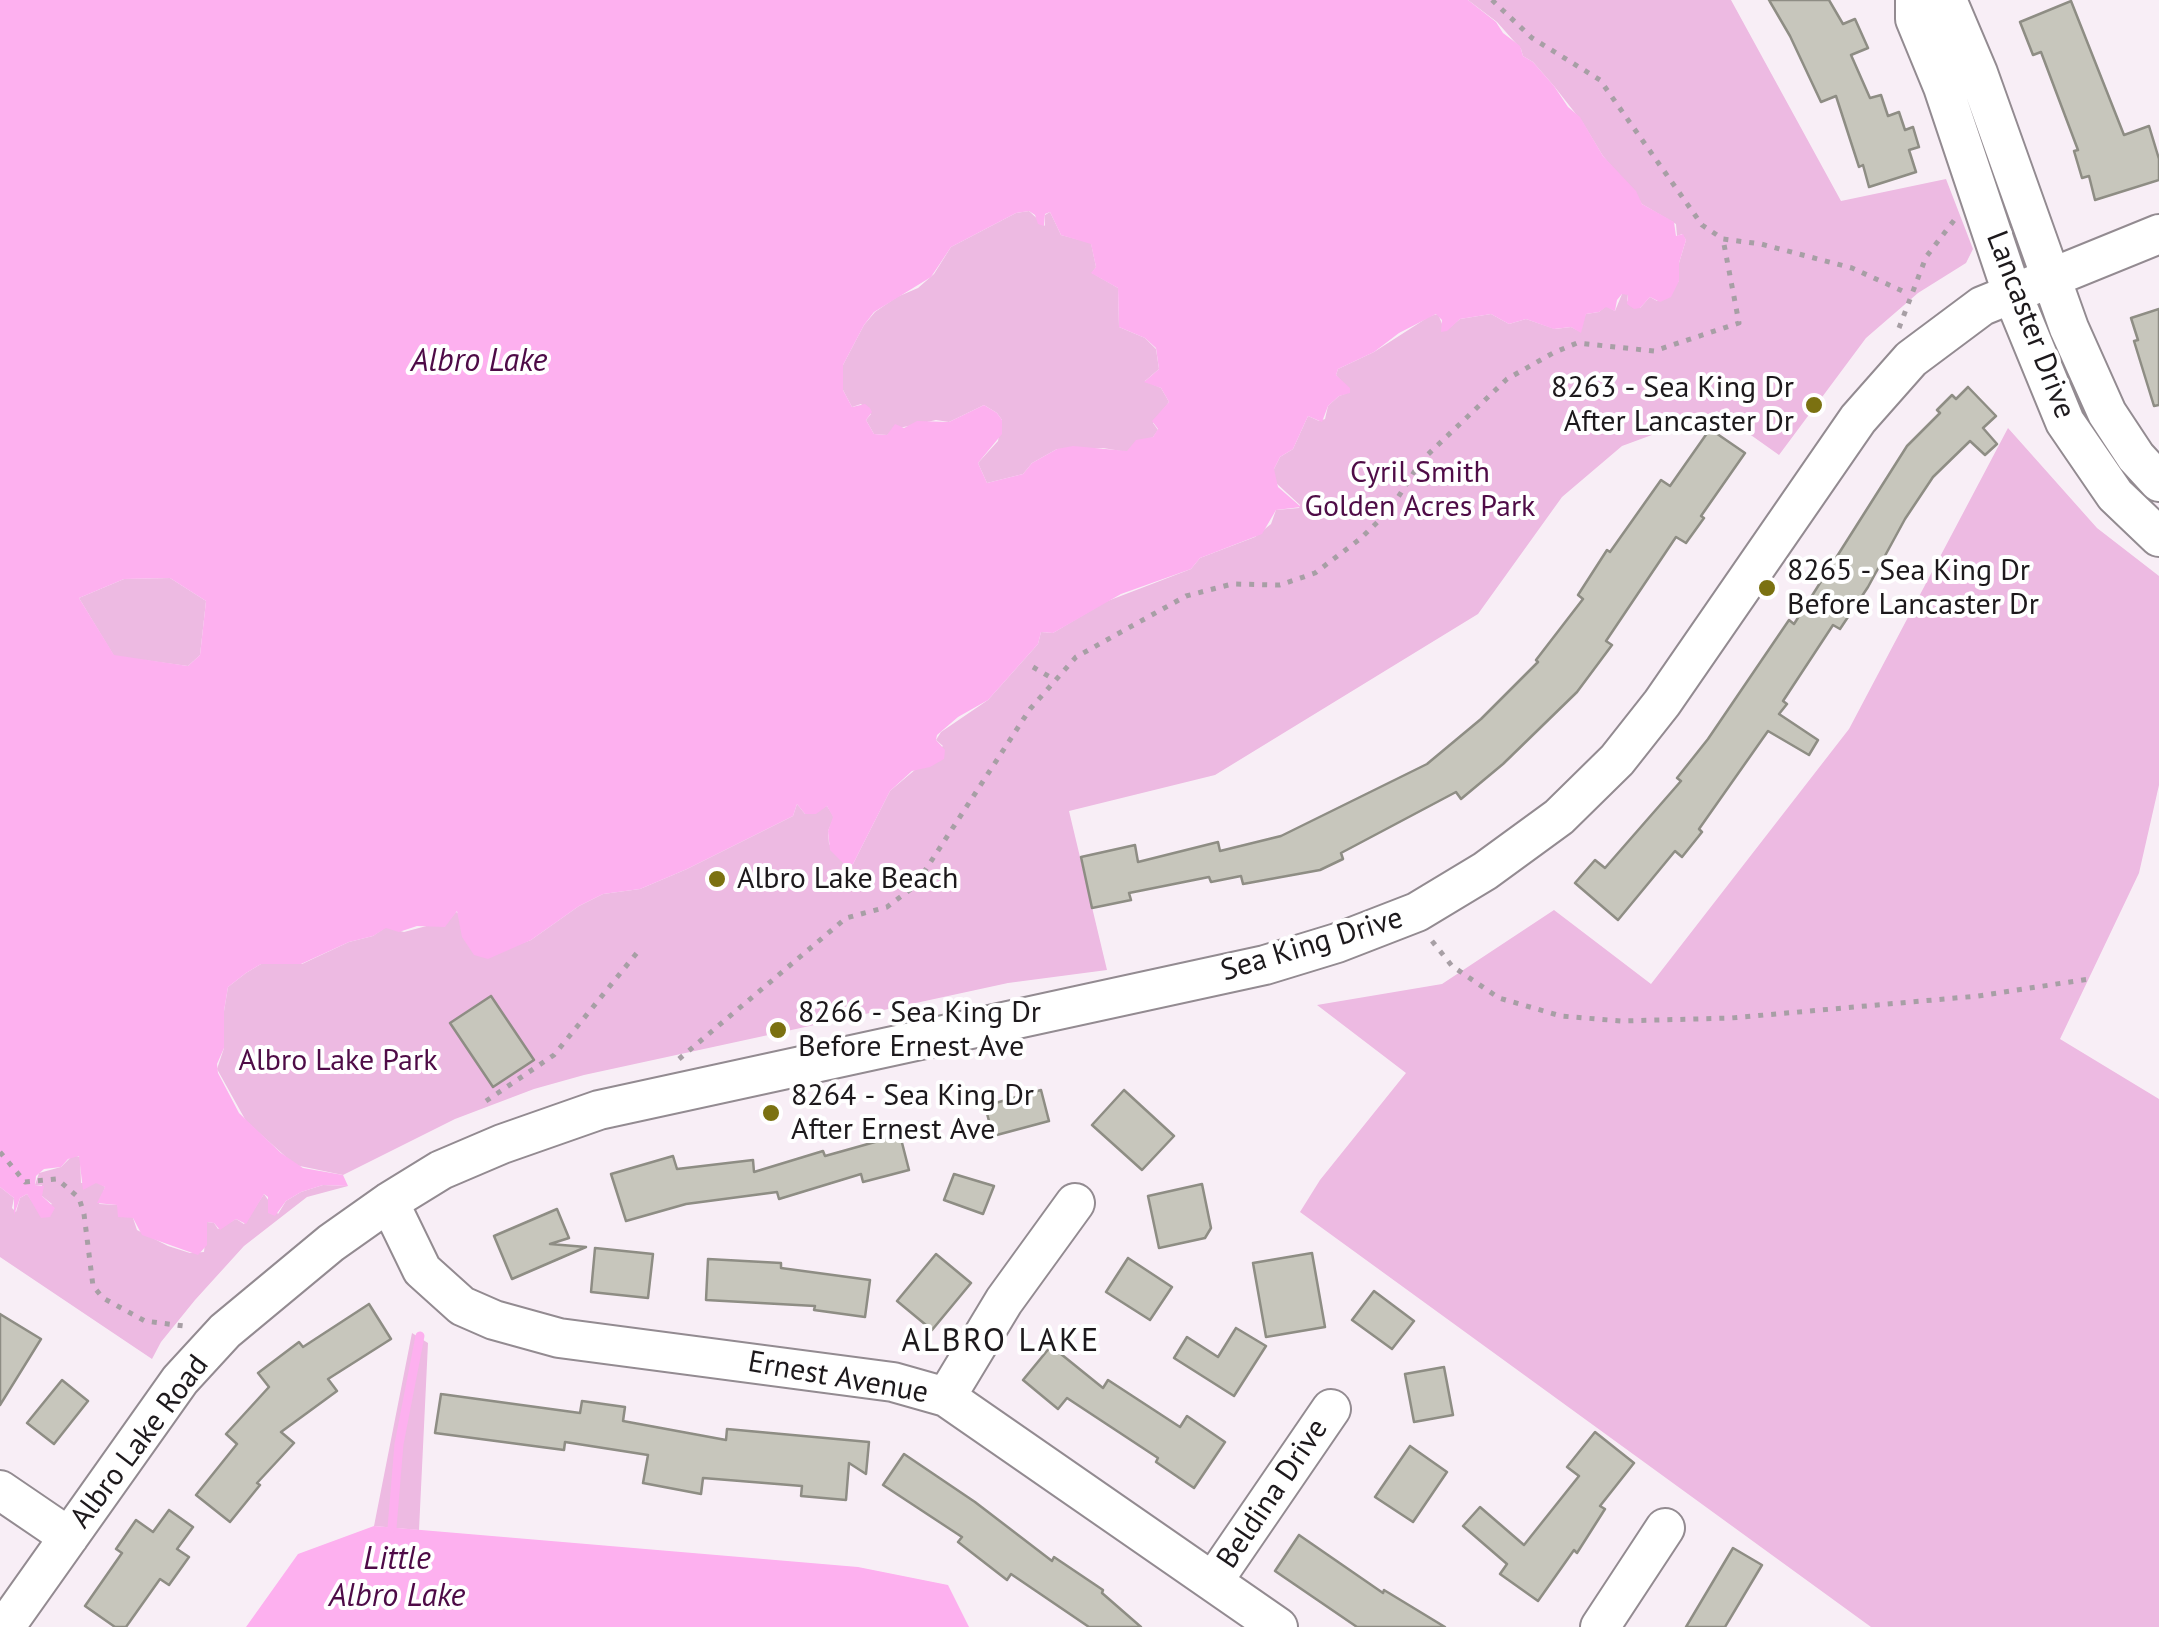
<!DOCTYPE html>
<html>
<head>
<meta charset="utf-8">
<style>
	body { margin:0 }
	canvas { display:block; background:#f8eef6 }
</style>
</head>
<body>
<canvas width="2159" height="1627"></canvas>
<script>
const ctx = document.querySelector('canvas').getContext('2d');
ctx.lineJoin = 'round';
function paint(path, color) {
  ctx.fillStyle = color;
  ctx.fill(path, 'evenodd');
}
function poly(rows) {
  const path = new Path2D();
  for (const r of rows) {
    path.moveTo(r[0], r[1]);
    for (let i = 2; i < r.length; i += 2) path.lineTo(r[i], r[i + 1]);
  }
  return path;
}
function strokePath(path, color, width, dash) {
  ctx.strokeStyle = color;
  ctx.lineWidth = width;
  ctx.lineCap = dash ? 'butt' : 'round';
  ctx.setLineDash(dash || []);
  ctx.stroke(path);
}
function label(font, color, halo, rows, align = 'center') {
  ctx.font = font + ' "PT Sans",sans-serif';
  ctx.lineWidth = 8;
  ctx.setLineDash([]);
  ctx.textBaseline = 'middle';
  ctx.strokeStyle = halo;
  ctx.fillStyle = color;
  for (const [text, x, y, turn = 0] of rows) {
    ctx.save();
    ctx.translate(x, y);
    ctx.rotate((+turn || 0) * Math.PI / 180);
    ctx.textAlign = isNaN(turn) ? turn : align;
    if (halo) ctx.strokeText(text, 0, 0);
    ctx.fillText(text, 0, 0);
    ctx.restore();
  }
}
const green = poly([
	[1468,0,1731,0,1841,201,1946,179,1973,249,1966,263,1918,293,1866,338,1779,455,1717,411,1622,446,1562,497,1478,614,1215,775,1069,811,1107,970,1008,983,584,1075,534,1089,455,1119,343,1175,295,1165,246,1121,217,1069,224,1048,224,1011,228,987,246,973,261,964,302,964,349,942,373,936,386,927,404,932,449,920,456,912,512,947,531,940,579,906,603,894,640,889,687,869,793,816,797,804,805,814,827,806,834,817,828,831,829,844,849,866,853,864,890,791,943,746,936,740,941,732,988,700,1038,644,1041,632,1053,633,1105,602,1191,569,1200,558,1255,537,1271,524,1276,510,1299,508,1300,505,1274,481,1274,469,1280,457,1293,449,1308,416,1319,421,1325,419,1328,406,1339,396,1350,392,1336,375,1338,369,1374,352,1430,316,1438,314,1442,324,1449,328,1460,319,1491,314,1509,324,1526,319,1555,329,1571,327,1581,332,1581,322,1586,314,1599,312,1606,306,1615,311,1622,294,1628,294,1627,301,1640,308,1650,297,1657,301,1679,281,1679,263,1686,240,1682,234,1677,236,1676,224,1642,204,1603,156,1583,123,1554,86,1533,62,1523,56,1521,49,1497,22],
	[1029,211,1045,226,1045,215,1050,212,1061,235,1091,243,1096,267,1092,273,1118,288,1119,327,1145,338,1156,349,1159,369,1145,381,1161,388,1169,402,1153,423,1158,430,1153,437,1127,452,1103,448,1057,449,1032,463,1023,474,987,483,978,463,998,441,1002,420,997,413,984,405,949,422,936,420,899,428,887,435,874,434,866,420,871,414,861,404,852,407,843,390,843,365,864,325,875,312,897,297,918,288,934,274,951,247,1016,213],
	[2008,428,2097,528,2159,576,2159,785,2139,873,2060,1039,2159,1099,2159,1627,1871,1627,1300,1212,1320,1180,1406,1073,1317,1005,1442,984,1554,910,1651,984,1849,729],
	[170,578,206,601,200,655,188,666,114,656,79,598,124,579],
	[73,1155,80,1157,81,1183,99,1183,105,1187,99,1204,117,1205,120,1211,133,1218,137,1230,168,1246,190,1253,204,1252,207,1222,214,1223,218,1229,236,1219,244,1224,264,1194,278,1214,286,1201,301,1192,323,1185,348,1186,307,1197,244,1246,195,1300,161,1342,152,1359,0,1257,0,1187,14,1198,12,1208,16,1212,20,1198,27,1194,39,1211,52,1204,42,1196,42,1185,35,1185,39,1173,61,1167],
	[412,1333,428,1343,419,1530,374,1526]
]);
const water = poly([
	[0,0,1468,0,1496,22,1503,33,1520,46,1523,56,1533,62,1554,86,1568,107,1580,117,1603,156,1636,191,1642,204,1674,222,1676,236,1683,234,1686,240,1679,263,1679,281,1671,297,1660,302,1650,297,1640,308,1634,309,1627,304,1628,295,1622,294,1617,300,1615,311,1606,307,1599,312,1586,314,1581,333,1571,327,1554,329,1526,319,1509,324,1491,314,1460,319,1447,331,1441,332,1442,320,1436,314,1399,333,1374,352,1338,369,1336,375,1350,388,1350,393,1339,396,1328,406,1322,422,1308,416,1293,449,1280,457,1274,469,1278,487,1301,507,1276,510,1262,534,1200,558,1191,569,1121,594,1053,633,1041,632,1038,644,988,700,958,717,937,735,936,740,945,750,944,759,930,767,912,771,890,791,853,864,845,865,830,850,828,831,833,817,827,806,816,814,805,814,797,804,793,816,687,869,640,889,603,894,579,906,531,940,488,959,474,955,462,937,457,911,445,927,417,926,399,932,386,928,373,936,349,942,301,964,261,964,246,973,228,987,224,1011,224,1048,217,1064,218,1073,239,1113,281,1153,303,1168,343,1175,348,1186,323,1185,301,1192,286,1201,275,1216,268,1213,268,1197,264,1194,246,1224,236,1219,220,1230,214,1223,207,1222,207,1245,198,1255,142,1235,133,1218,118,1217,117,1205,97,1203,105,1187,96,1183,83,1190,79,1156,68,1159,61,1167,44,1169,36,1176,35,1185,44,1186,42,1196,55,1208,50,1217,41,1218,27,1194,20,1198,14,1215,14,1198,0,1187],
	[1029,211,1035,215,1038,224,1044,226,1045,214,1050,212,1061,235,1091,244,1096,267,1091,273,1118,288,1119,327,1145,338,1156,348,1159,369,1144,382,1161,388,1169,402,1152,421,1158,429,1153,437,1136,440,1127,451,1073,446,1057,449,1032,463,1023,474,987,483,978,463,1002,434,1002,420,997,413,984,405,949,422,917,421,904,428,895,424,887,435,874,434,866,420,872,412,870,408,865,404,852,407,843,390,843,365,864,325,874,312,931,277,951,247,1016,213],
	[170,578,206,601,200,655,188,666,114,655,79,598,124,579],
	[374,1526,858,1567,948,1585,969,1627,246,1627,298,1554]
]);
const stream = poly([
	[392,1528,399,1444,420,1336]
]);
const building = poly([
	[1769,0,1829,0,1843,24,1855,19,1868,48,1851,55,1870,98,1881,95,1888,116,1899,112,1905,130,1913,127,1919,147,1909,150,1916,172,1869,187,1863,165,1859,167,1836,96,1821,102,1790,36,1769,0],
	[2071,1,2124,135,2149,126,2159,159,2159,180,2095,200,2089,176,2082,178,2074,151,2078,150,2041,52,2033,55,2020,22,2071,1],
	[2159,309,2159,405,2154,406,2134,341,2138,340,2131,318,2159,309],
	[1968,387,1996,416,1983,428,1997,444,1985,455,1970,441,1933,477,1905,519,1868,587,1840,629,1833,625,1783,701,1787,704,1779,714,1818,740,1809,755,1768,731,1699,829,1702,832,1682,857,1675,851,1618,920,1575,883,1595,860,1605,868,1681,781,1677,778,1708,739,1789,620,1794,624,1907,446,1940,413,1937,410,1952,395,1956,399,1968,387],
	[1710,429,1745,453,1701,516,1704,518,1686,543,1676,537,1606,641,1612,645,1577,692,1503,764,1461,799,1456,792,1341,853,1343,859,1320,870,1243,884,1241,876,1211,882,1209,877,1129,893,1131,900,1092,908,1081,857,1135,845,1138,862,1218,842,1220,851,1281,836,1427,764,1481,719,1538,662,1536,660,1583,599,1578,595,1607,550,1610,552,1661,480,1670,486,1710,429],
	[491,996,534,1060,493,1087,450,1023,491,996],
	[1041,1090,1049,1121,993,1136,985,1106,1041,1090],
	[1124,1090,1174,1136,1142,1170,1092,1125,1124,1090],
	[900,1135,909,1170,863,1182,861,1174,779,1199,777,1192,686,1204,626,1221,611,1174,673,1156,677,1169,753,1160,754,1172,823,1151,825,1156,900,1135],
	[954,1174,994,1186,983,1214,944,1200,954,1174],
	[1202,1184,1211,1228,1205,1238,1159,1248,1148,1196,1202,1184],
	[557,1209,569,1238,550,1244,586,1247,512,1279,494,1236,557,1209],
	[595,1248,653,1254,648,1298,591,1292,595,1248],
	[1312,1253,1325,1327,1266,1337,1253,1263,1312,1253],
	[936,1254,971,1283,932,1330,897,1301,936,1254],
	[1128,1258,1172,1287,1150,1320,1106,1292,1128,1258],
	[708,1259,781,1263,781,1268,870,1280,865,1317,814,1310,815,1306,706,1300,708,1259],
	[1374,1291,1414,1321,1392,1349,1352,1320,1374,1291],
	[369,1304,391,1339,328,1379,337,1391,281,1432,294,1443,257,1483,260,1485,230,1522,196,1495,237,1444,226,1434,269,1387,258,1373,299,1342,303,1347,369,1304],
	[0,1314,41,1339,0,1405,0,1314],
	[1236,1328,1266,1346,1234,1396,1174,1358,1187,1337,1218,1357,1236,1328],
	[1051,1346,1103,1388,1108,1380,1180,1427,1187,1416,1225,1442,1194,1488,1156,1462,1158,1458,1067,1398,1058,1409,1023,1380,1051,1346],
	[1444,1367,1453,1415,1414,1422,1405,1374,1444,1367],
	[62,1380,88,1401,54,1444,27,1423,62,1380],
	[441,1394,580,1413,582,1401,625,1407,623,1421,726,1440,727,1429,869,1442,866,1474,849,1463,846,1500,801,1496,802,1486,703,1478,701,1494,643,1483,648,1455,565,1442,564,1450,435,1433,441,1394],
	[1595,1432,1634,1463,1600,1506,1605,1509,1577,1553,1574,1550,1538,1601,1500,1574,1507,1564,1463,1526,1480,1507,1524,1545,1579,1476,1567,1467,1595,1432],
	[1410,1446,1447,1472,1413,1522,1375,1497,1410,1446],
	[904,1454,975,1502,1052,1561,1054,1557,1103,1590,1102,1593,1141,1627,1089,1627,1011,1574,1007,1580,958,1542,962,1537,883,1485,904,1454],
	[169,1510,193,1527,177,1549,189,1557,169,1585,160,1579,126,1627,115,1627,85,1606,122,1553,116,1549,136,1520,153,1532,169,1510],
	[1299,1535,1383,1593,1384,1590,1445,1627,1357,1627,1275,1571,1299,1535],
	[1733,1548,1762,1565,1725,1627,1686,1627,1733,1548]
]);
const path = poly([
	[1492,0,1532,38,1600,80,1702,225,1723,239,1761,244,1852,268,1909,294],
	[1899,328,1926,257,1955,219],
	[1033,667,1055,680],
	[1432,941,1452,966,1499,998,1561,1016,1621,1021,1731,1018,1978,996,2089,979],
	[679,1059,846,918,887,907,915,886,1030,709,1076,657,1186,596,1232,584,1280,585,1315,573,1360,539,1390,510,1421,461,1507,379,1553,353,1577,343,1654,351,1739,323,1723,239],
	[486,1101,554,1055,640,949],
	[0,1152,25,1182,57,1179,79,1198,84,1214,93,1286,103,1298,145,1321,184,1326]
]);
const minor = poly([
	[1915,0,1915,19,1943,87,2012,293,2065,422,2115,495,2159,537],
	[1944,0,1950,7,1978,73,2069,328,2107,413,2136,457,2159,482],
	[389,1202,422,1270,462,1306,494,1320,559,1338,893,1382,946,1397,1278,1627],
	[946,1397,1004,1301,1075,1203],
	[0,1490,69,1537],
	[1214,1580,1331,1409],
	[5,1627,180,1380,225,1331,331,1243,389,1202,441,1170,502,1144,599,1110,1265,965,1337,943,1417,912,1485,871,1559,817,1617,760,1662,703,1858,419,1911,359,1982,306,2159,234],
	[1600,1627,1665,1528]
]);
const markers = [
	[1814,405,10,"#7b7111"],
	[1767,588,10,"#7b7111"],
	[717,879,10,"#7b7111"],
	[778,1030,10,"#7b7111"],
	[771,1113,10,"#7b7111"]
];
const streetNames = [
	["Lancaster Drive",2030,325,69],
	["Sea King Drive",1312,945,-17],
	["Ernest Avenue",838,1378,10],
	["Albro Lake Road",140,1442,-53],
	["Beldina Drive",1273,1494,-56]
];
const poiNames = [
	["8263 - Sea King Dr",1794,388,"right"],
	["After Lancaster Dr",1794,422,"right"],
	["8265 - Sea King Dr",1787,571],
	["Before Lancaster Dr",1787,605],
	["Albro Lake Beach",737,879],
	["8266 - Sea King Dr",798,1013],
	["Before Ernest Ave",798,1047],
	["8264 - Sea King Dr",791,1096],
	["After Ernest Ave",791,1130]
];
const parkNames = [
	["Cyril Smith",1420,473],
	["Golden Acres Park",1420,507],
	["Albro Lake Park",338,1061]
];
const waterNames = [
	["Albro Lake",479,362],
	["Little",397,1560],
	["Albro Lake",397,1597]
];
const neighbourhoodNames = [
	["ALBRO LAKE",1001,1342]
];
paint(green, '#edbae2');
paint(water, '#fdb0ef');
strokePath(stream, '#fdb0ef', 9);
paint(building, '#c7c6bc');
strokePath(building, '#8e8d84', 2.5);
strokePath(minor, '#938b91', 42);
strokePath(path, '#a79fa5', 5, [5, 8]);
strokePath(minor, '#fff', 38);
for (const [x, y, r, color] of markers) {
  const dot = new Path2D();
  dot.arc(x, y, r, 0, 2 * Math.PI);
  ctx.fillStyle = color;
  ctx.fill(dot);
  strokePath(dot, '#fff', 4);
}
label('30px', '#1d191c', '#fff', streetNames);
label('30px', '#1d191c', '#fff', poiNames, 'left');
label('30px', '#4f0c47', '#fff', parkNames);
label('italic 32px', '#4e0b47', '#fff', waterNames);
ctx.letterSpacing = '2.5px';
label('32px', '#1d191c', '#fff', neighbourhoodNames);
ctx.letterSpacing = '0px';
</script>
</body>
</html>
